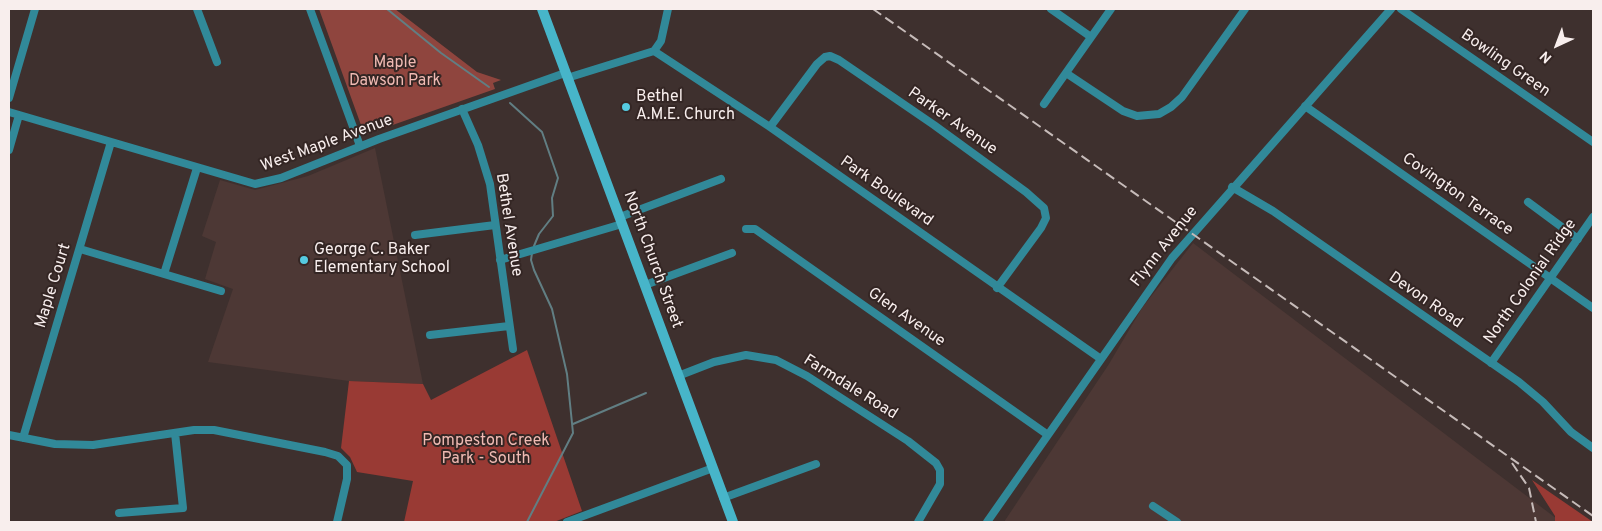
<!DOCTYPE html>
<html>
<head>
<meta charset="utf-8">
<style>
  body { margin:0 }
  #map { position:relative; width:1602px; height:531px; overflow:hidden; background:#3e302e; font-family:Overpass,sans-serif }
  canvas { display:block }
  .frame { position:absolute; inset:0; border:10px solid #f8eeed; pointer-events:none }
  .north { position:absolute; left:1532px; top:20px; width:50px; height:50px; -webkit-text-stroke:4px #342624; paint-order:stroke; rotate:223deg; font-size:14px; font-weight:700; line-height:20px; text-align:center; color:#f8eeed }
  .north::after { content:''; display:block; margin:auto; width:18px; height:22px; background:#f8eeed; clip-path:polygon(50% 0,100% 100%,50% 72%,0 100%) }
</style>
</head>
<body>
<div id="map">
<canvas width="1602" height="531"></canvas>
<div class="frame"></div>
<div class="north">N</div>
</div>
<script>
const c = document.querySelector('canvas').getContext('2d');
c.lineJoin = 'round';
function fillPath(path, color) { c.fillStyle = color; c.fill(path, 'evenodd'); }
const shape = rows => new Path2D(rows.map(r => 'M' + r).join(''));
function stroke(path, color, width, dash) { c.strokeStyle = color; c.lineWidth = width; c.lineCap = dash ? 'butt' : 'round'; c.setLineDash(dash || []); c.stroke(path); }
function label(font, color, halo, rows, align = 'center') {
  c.font = font + ' Overpass,sans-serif'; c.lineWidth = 4; c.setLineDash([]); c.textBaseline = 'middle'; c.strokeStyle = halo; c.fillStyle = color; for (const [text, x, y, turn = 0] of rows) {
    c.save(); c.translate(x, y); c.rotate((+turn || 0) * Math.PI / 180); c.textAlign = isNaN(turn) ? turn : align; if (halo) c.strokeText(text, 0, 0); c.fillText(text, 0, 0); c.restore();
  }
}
fillPath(shape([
  [375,148,423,384,349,381,208,362,233,289,205,279,216,242,202,236,220,180,255,190,308,176],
  [1193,243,1561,522,1004,522,1109,364,1142,308]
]), '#4d3835');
fillPath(shape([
  [319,9,395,9,477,72,501,80,493,83,495,89,367,134,361,125]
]), '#8f453e');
fillPath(shape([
  [527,350,582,511,554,522,404,522,413,481,357,472,350,457,341,448,349,381,423,384,431,400],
  [1532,480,1593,522,1555,522,1555,516]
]), '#993a34');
stroke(shape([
  [387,9,441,53,489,87],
  [510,103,542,132,558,178,552,198,553,216,539,234,534,246],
  [573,424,646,393],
  [527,522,573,433,567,374,552,309,534,270,531,260,532,253]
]), '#617e83', 2);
stroke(shape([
  [197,9,217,62],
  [310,9,360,146],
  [1051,9,1091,37],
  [1401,9,1593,142],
  [654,51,770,127,1101,359],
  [1066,73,1123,111,1137,116,1159,114,1171,107,1182,97,1245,9],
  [567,78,654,51,661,41,668,9],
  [9,98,35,9],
  [1044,104,1111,9],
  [1305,106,1593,308],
  [462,109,478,145,490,184,513,349],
  [9,112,255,184,281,178,379,139,565,73],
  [770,127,817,64,825,57,830,56,839,60,934,125,1026,192,1044,208,1046,218,1041,228,997,288],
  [9,150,19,115],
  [1232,187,1273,211,1519,382,1543,402,1571,432,1593,448],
  [1528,202,1578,239],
  [620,217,721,179],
  [746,229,755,229,1048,435],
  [415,235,495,225],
  [80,249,221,291],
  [500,260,622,224],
  [164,274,197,168],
  [645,285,732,253],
  [430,335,509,326],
  [1491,363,1593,217],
  [678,376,714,362,746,355,776,360,807,376,908,441,936,463,940,470,940,484,918,522],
  [9,435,55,444,93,445,194,430,214,430,325,452,338,456,347,465,347,479,337,522],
  [23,438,111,142],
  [723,498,816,464],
  [1153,506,1177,522],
  [119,513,183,508,175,433],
  [567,522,713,468],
  [987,522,1172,258,1391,9]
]), '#318999', 8);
stroke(shape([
  [542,9,733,522]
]), '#47b5c9', 10);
stroke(shape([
  [873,9,1593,516],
  [1512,463,1529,488,1536,522]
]), '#c6bbb9', 2, [10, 5]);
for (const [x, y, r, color] of [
  [626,107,5,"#55cae0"],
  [304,260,5,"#55cae0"]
]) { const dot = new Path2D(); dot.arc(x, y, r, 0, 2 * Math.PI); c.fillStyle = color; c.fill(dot); stroke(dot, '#342624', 2); }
label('16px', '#f0bab3', '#342624', [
  ["Maple",395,64],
  ["Dawson Park",395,82],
  ["Pompeston Creek",486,442],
  ["Park - South",486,460]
]);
label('16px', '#f8eeed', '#342624', [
  ["Bowling Green",1505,64,35],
  ["Parker Avenue",952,122,35],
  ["West Maple Avenue",327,144,-20],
  ["Park Boulevard",886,192,35],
  ["Covington Terrace",1457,195,35],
  ["Bethel Avenue",508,225,81],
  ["Flynn Avenue",1165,247,-52],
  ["North Church Street",652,260,70],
  ["North Colonial Ridge",1531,282,-55],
  ["Maple Court",54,286,-73],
  ["Devon Road",1425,301,35],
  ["Glen Avenue",906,318,35],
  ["Farmdale Road",850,388,32]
]);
label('16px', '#f8eeed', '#342624', [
  ["Bethel",636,98],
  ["A.M.E. Church",636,116],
  ["George C. Baker",314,251],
  ["Elementary School",314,269]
], 'left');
</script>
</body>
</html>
